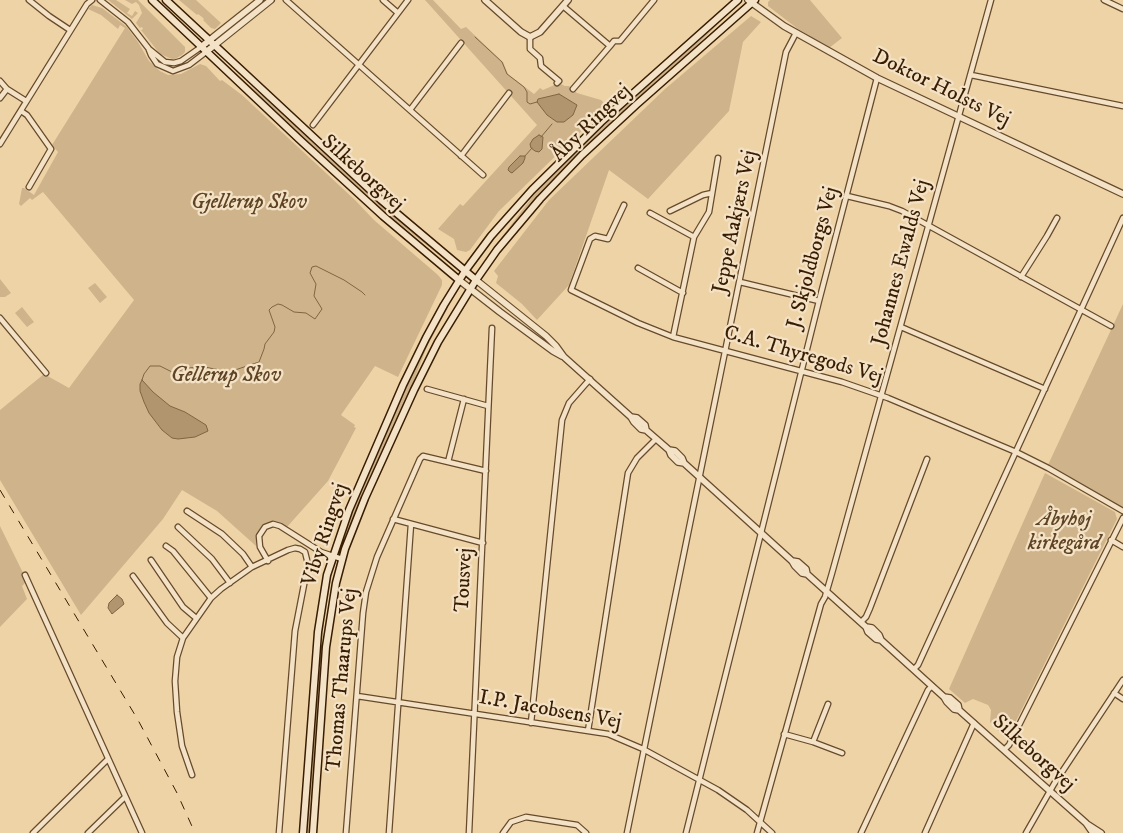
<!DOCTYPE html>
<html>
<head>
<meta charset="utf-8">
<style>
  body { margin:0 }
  canvas { display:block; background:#eed3a7 }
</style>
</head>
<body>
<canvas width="1123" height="833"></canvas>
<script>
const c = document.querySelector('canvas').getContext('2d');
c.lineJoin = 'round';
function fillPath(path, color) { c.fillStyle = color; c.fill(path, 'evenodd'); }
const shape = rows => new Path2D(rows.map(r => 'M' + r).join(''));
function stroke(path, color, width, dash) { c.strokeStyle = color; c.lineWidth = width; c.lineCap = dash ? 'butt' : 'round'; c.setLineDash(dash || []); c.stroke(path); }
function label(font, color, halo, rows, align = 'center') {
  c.font = font + ' "IM FELL DW Pica",serif'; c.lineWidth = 4.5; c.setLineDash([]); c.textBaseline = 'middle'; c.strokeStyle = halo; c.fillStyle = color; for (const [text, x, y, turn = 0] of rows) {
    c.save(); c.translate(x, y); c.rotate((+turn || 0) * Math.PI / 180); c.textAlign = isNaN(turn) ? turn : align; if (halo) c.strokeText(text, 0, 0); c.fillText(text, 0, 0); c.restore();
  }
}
fillPath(shape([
  [108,0,116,0,130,9,127,13,132,16,135,11,138,13,132,19],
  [125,0,138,0,185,47,185,52,182,55,175,59,172,59,160,54,141,30,143,29,142,27,140,28,136,23,142,13,139,5,136,2,132,4],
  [179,0,196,0,221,23,215,29,211,28,203,20,204,19,202,17,198,14,197,15],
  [425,0,433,0,461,29,466,27,503,62,508,74,534,94,540,88,543,90,559,83,565,86,569,86,577,93,601,100,607,106,499,211,470,250,466,252,457,250,454,239,438,229,460,204,463,206,537,125],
  [770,0,810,0,842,38,829,48,798,29,768,6,768,2],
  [92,5,102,8,126,26,138,42,149,61,160,71,168,75,181,74,200,64,206,66,220,81,222,80,242,95,355,200,374,220,438,275,442,280,442,285,398,377,375,366,341,415,355,425,354,427,356,428,328,481,287,527,277,522,263,525,256,536,256,546,217,511,182,490,163,519,81,615,0,480,0,410,44,374,69,388,134,300,43,192,32,200,30,198,21,206,19,204,22,188,24,188,34,195,58,152,52,145,125,28,120,25,118,29,101,15,88,9],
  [736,6,696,46,631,105,565,168,513,225,480,266,539,188,598,129],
  [751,16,761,22,743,42,729,111,648,199,609,170,569,285,537,320,522,304,496,283,498,276,494,271,549,200,665,89],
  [216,55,249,85,276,107,353,179,453,266,377,206,215,56],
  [0,279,11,293,5,297,0,297],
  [95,283,107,297,100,303,88,288],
  [455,294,426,349,411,388,366,488,343,547,339,546,355,502,416,366,440,319],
  [1123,304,1123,508,1122,510,1047,467],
  [22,307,34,322,27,327,15,313],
  [1045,473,1115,512,1117,519,1008,737,1004,737,990,722,991,710,988,705,973,699,965,703,949,689],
  [0,526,27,581,22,586,27,599,0,627],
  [333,568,324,617,310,833,307,833,320,642,325,599]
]), '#cfb48b');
const water = shape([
  [559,94,577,105,573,115,564,122,557,122,547,115,537,102,538,99,559,94],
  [539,135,543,137,542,149,539,152,535,151,531,148,530,144,533,139,539,135],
  [520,156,525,156,525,158,523,163,512,173,510,172,508,170,509,167,520,156],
  [142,380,153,392,170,406,185,412,206,425,208,431,195,437,178,439,172,438,162,430,149,413,144,402,140,391,140,384,142,380],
  [117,595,122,599,124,604,112,614,108,608,109,603,117,595]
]);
fillPath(water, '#b0956f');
stroke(water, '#806543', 1);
stroke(shape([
  [475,37,502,62,507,74,524,87,527,92,527,102,530,104,537,102],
  [541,137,552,124],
  [525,156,532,148],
  [142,380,144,374,150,366,160,366,174,373,186,368,205,367,229,372,259,362,264,349,265,344,274,332,275,327,269,310,272,307,278,304,282,305,294,312,306,313,315,319,322,309,314,296,316,284,310,273,312,267,316,266,344,280,362,292,365,295]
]), '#806543', 1);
const minor = shape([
  [29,0,49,16,70,30],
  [100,0,128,22,149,49,165,62,174,63,181,61,201,47],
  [286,0,483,175],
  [383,0,398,13],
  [1104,0,1123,9],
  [563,6,610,46,573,89],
  [530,37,530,49,540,58,541,66,559,81,557,83],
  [610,46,614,41,620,41,654,0],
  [149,50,151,55,157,64,173,71,189,65,206,52],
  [971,75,1123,106],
  [0,81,7,89,26,101],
  [0,98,7,89],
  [410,110,461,43],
  [21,111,27,115,51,149,29,187],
  [313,125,408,0],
  [0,144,87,4,92,0],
  [461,156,509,93],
  [847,196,889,206,902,211,1111,326],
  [624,205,608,239,595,236,590,239,571,290,638,323,673,337,842,382,888,398,1016,452,1048,468,1123,511],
  [670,211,703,195,712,193],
  [650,213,694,237],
  [638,268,683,293],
  [1021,277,1047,236,1057,218],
  [740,282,819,301],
  [0,318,46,373],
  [901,327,1045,389],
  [673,337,694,237,709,212,718,158],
  [427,389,488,406],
  [448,462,464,399],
  [187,511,222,534,243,554,252,567],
  [393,519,483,543],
  [178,527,212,559,230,583],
  [1111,540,1123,547],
  [166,546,173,551,211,598],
  [151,560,183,607,196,618],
  [268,561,260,547,259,536,265,527,273,524,280,526,321,552,342,559],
  [25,575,142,833],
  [133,576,167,623,183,638],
  [861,622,866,617,870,608,927,459],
  [914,669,918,665,1123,218],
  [1114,693,1123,699],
  [357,696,608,734,643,749,718,790,747,810,772,833],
  [531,723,562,420,569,403,590,379],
  [588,731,628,473,637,458,656,439],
  [784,734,813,742,842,753],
  [813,742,828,704],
  [1004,750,1009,745,1123,518],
  [192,775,182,746,177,712,175,681,177,657,183,638,211,598,221,589,252,567,288,550,295,548,300,549,305,552,308,564,295,631,279,833],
  [33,833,108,759],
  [88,833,125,797],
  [346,833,363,613,366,592,377,557,420,459,423,456,486,471],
  [389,833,411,524],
  [469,833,492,328],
  [503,833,511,822,526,817,577,825,586,833],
  [627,833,786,52,796,33],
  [686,833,819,301,877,78],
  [757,833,821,604,825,597,832,573,991,0],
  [861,833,928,690,932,686],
  [925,833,974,723],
  [1026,833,1054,784,1123,680]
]);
const tertiary = shape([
  [485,0,521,32,530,37,540,32,568,0],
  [748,0,784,26,877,78,1123,194],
  [201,47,260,0],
  [206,52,271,0],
  [459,280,500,312,553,351,562,356],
  [476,280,546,336,556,346,564,357,631,417,634,422,641,429,646,430,669,450,671,455,678,462,684,463,792,561,795,566,802,573,807,574,866,627,868,632,876,639,881,640,944,697,947,702,954,709,959,710,1042,784,1086,823,1093,833],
  [631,417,637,418,645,425,646,430],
  [669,450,675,451,682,458,684,463],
  [792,561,798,562,806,569,807,574],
  [866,627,872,628,879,635,881,640],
  [944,697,950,698,958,705,959,710],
  [1087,824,1101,833]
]);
const secondary = shape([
  [152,0,299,139,383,216,459,280],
  [166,0,381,200,476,280],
  [303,833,318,632,327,575,349,510,403,385,426,338,444,305,465,271,491,236,532,190,601,122,738,0],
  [313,833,326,647,336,583,345,549,365,498,414,390,438,342,476,280,497,250,540,199,582,155,636,105,755,0]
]);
stroke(minor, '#664a2b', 7);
stroke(tertiary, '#664a2b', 8);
stroke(secondary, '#381d02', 9);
stroke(minor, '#f4e2c6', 4.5);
stroke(tertiary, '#f4e2c6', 5.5);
stroke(secondary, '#f4e2c6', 6);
stroke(shape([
  [0,490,138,720,177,793,195,833]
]), '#381d02', 1, [9, 9]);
label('21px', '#381d02', '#f4e2c6', [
  ["Doktor Holsts Vej",941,89,26],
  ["Åby Ringvej",592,124,-44],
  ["Silkeborgvej",362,174,42],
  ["Jeppe Aakjærs Vej",736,222,-78],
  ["J. Skjoldborgs Vej",814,258,-75],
  ["Johannes Ewalds Vej",902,263,-75],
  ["C.A. Thyregods Vej",803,356,16],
  ["Viby Ringvej",326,535,-72],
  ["Tousvej",465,580,-87],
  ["Thomas Thaarups Vej",343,680,-85],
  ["I.P. Jacobsens Vej",550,711,10],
  ["Silkeborgvej",1033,754,42]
]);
label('italic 21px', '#5e4324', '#f4e2c6', [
  ["Gjellerup Skov",249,204],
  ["Gellerup Skov",226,377],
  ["Åbyhøj",1064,521],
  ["kirkegård",1064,545]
]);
</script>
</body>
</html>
